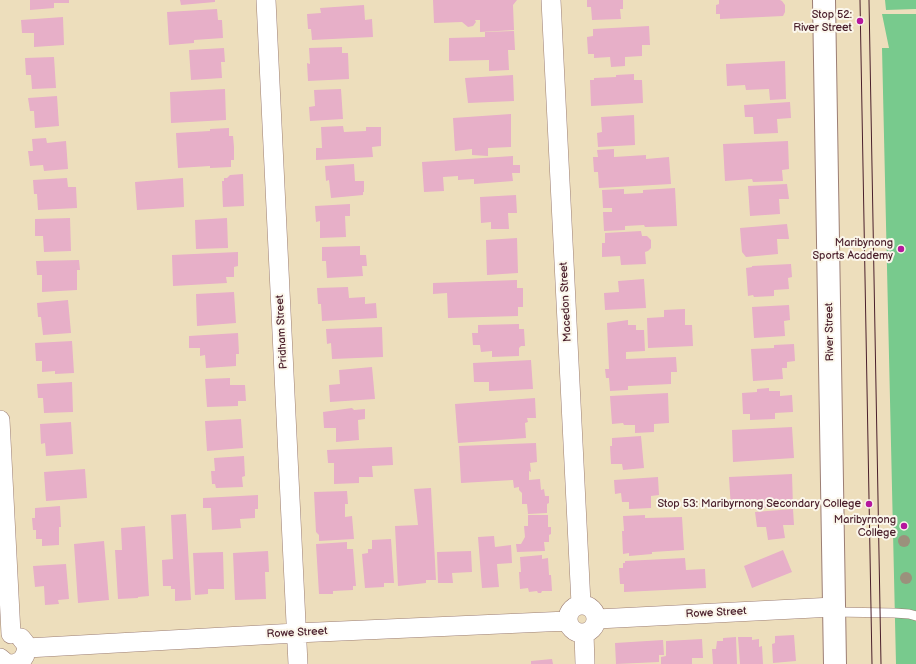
<!DOCTYPE html>
<html>
<head>
<meta charset="utf-8">
<style>
  body { margin:0 }
  canvas { display:block; background:#eddebc }
</style>
</head>
<body>
<canvas width="916" height="664"></canvas>
<script>
const c = document.querySelector('canvas').getContext('2d');
c.lineJoin = 'round';
function fillPath(path, color) { c.fillStyle = color; c.fill(path, 'evenodd'); }
const shape = rows => new Path2D(rows.map(r => 'M' + r).join(''));
function stroke(path, color, width, dash) { c.strokeStyle = color; c.lineWidth = width; c.lineCap = dash ? 'butt' : 'round'; c.setLineDash(dash || []); c.stroke(path); }
function label(font, color, halo, rows, align = 'center') {
  c.font = font + ' "Balsamiq Sans",sans-serif'; c.lineWidth = 4; c.setLineDash([]); c.textBaseline = 'middle'; c.strokeStyle = halo; c.fillStyle = color; for (const [text, x, y, turn = 0] of rows) {
    c.save(); c.translate(x, y); c.rotate((+turn || 0) * Math.PI / 180); c.textAlign = isNaN(turn) ? turn : align; if (halo) c.strokeText(text, 0, 0); c.fillText(text, 0, 0); c.restore();
  }
}
fillPath(shape([
  [885,0,916,0,916,9,886,10],
  [882,14,916,14,916,664,896,664,882,48,889,48]
]), '#78ca8d');
fillPath(shape([
  [30,0,69,0,69,3,54,3,54,8,30,10],
  [180,0,215,0,215,2,181,5],
  [433,0,517,0,513,5,514,30,480,32,480,20,475,20,476,22,473,26,468,27,462,22,434,23],
  [587,0,623,0,623,9,620,9,621,19,592,20,591,7,587,7],
  [719,0,780,0,782,1,785,5,785,12,783,16,720,19,720,14,716,14,716,5,719,4],
  [364,5,365,20,372,19,373,37,312,40,311,29,308,29,307,14,321,13,320,8],
  [217,9,218,20,222,20,223,38,194,40,194,43,169,45,167,12],
  [63,17,64,45,34,47,34,33,22,33,21,20],
  [649,26,650,45,642,45,642,56,625,57,625,66,611,67,610,57,594,58,594,54,588,54,587,37,593,36,593,29],
  [514,31,515,50,508,50,509,70,489,71,489,60,449,61,449,38,485,37,485,32],
  [342,47,342,53,348,53,349,79,308,81,307,63,310,64,309,48],
  [224,48,225,62,221,62,222,78,191,80,189,50],
  [54,57,56,88,32,89,31,75,26,75,25,58],
  [785,61,786,99,770,100,769,89,746,90,745,85,727,86,726,64],
  [634,74,634,80,642,80,643,103,591,106,590,80,594,80,594,78,616,77,616,75],
  [513,75,514,101,468,103,465,78],
  [225,89,226,120,171,123,170,92],
  [341,89,343,119,310,121,309,107,315,106,314,90],
  [57,96,59,126,35,128,34,111,30,111,28,98],
  [790,102,791,118,777,119,778,133,754,134,753,117,745,117,744,105],
  [511,114,511,147,488,148,488,156,472,155,472,149,455,151,453,118],
  [634,115,635,145,598,147,597,133,602,132,601,117],
  [343,126,344,132,366,131,366,127,381,127,381,146,372,147,373,157,316,160,316,148,322,148,321,127],
  [229,128,229,136,233,136,234,147,234,160,231,160,231,167,210,168,210,166,178,168,176,133,210,131,210,129],
  [46,138,47,143,66,141,68,169,44,171,43,165,30,166,28,151,33,151,32,139],
  [788,141,789,169,782,170,783,181,753,182,752,179,725,181,723,144],
  [614,149,614,157,646,155,646,159,669,157,671,184,599,188,598,172,594,172,593,157,598,157,597,150],
  [513,156,513,165,520,165,520,173,512,173,513,181,474,184,474,179,458,180,458,176,443,177,444,191,424,192,422,162],
  [354,164,355,181,364,181,364,192,363,192,363,195,331,198,329,180,326,181,325,166],
  [243,174,244,206,223,207,222,181,224,181,224,178,227,178,230,175],
  [67,178,68,187,76,187,77,208,38,210,37,194,34,194,33,180],
  [183,178,184,207,137,210,135,182],
  [787,184,789,199,779,199,780,214,750,216,748,186],
  [675,188,677,226,645,227,644,225,625,226,625,230,604,231,603,212,612,212,612,208,603,208,602,190,624,189,624,194,643,193,643,190],
  [516,195,517,213,508,213,509,229,491,229,491,222,481,223,480,197],
  [350,204,350,216,345,216,346,237,320,238,320,221,316,222,315,206],
  [70,218,71,251,44,252,43,236,35,236,35,219],
  [227,218,228,248,196,249,195,220],
  [787,224,789,239,777,239,778,254,746,257,742,252,740,228],
  [641,231,642,236,647,236,651,240,651,248,648,251,645,252,646,264,621,265,620,256,602,257,602,243,605,243,605,233],
  [517,238,518,273,487,275,486,240],
  [360,246,360,255,366,255,367,266,362,266,363,276,327,278,326,261,322,261,322,247],
  [238,252,238,266,234,267,234,277,226,277,227,283,173,286,172,255],
  [79,260,80,270,77,270,77,290,42,292,42,275,37,275,36,261],
  [791,264,792,277,788,278,789,289,774,290,774,296,754,297,753,295,748,296,746,268,752,267,752,266],
  [644,279,646,308,605,310,604,293,619,292,618,281],
  [517,280,517,288,523,288,523,307,518,307,518,316,448,318,447,293,433,294,433,283],
  [348,287,349,298,365,297,365,304,376,303,377,318,322,321,321,304,318,304,317,288],
  [234,292,236,323,197,326,196,294],
  [68,300,71,333,43,335,41,317,38,317,37,303],
  [789,305,790,320,784,321,785,336,754,338,752,307],
  [685,309,685,325,692,325,693,346,648,348,647,318,664,317,664,310],
  [628,320,628,325,636,325,636,330,644,330,645,351,626,352,626,359,676,357,677,372,671,372,671,384,628,386,628,390,610,391,609,378,606,378,605,369,609,369,607,323],
  [519,324,519,329,524,329,525,346,521,346,519,348,519,356,492,357,492,351,481,352,480,345,473,345,472,333,478,333,478,325],
  [382,327,383,357,332,359,331,343,327,344,326,329],
  [238,333,239,354,236,354,236,366,206,368,205,355,200,356,200,348,189,348,189,336],
  [72,341,74,373,55,374,55,371,42,372,42,361,36,361,35,343],
  [794,344,795,361,787,362,787,368,782,368,783,379,753,381,751,349,774,348,774,345],
  [531,360,533,389,489,391,489,382,474,382,473,363],
  [372,367,375,399,330,402,329,385,340,384,339,370],
  [230,378,230,385,245,385,246,401,238,401,238,406,207,407,205,379],
  [72,382,73,412,44,413,43,398,38,398,37,384],
  [769,388,769,391,780,391,780,396,792,395,793,412,775,413,775,419,750,420,750,414,743,414,742,393,757,392,757,389],
  [668,393,669,423,654,424,654,432,635,433,635,425,624,425,623,423,612,424,610,396],
  [535,398,536,418,527,418,528,422,525,423,526,438,458,443,455,404],
  [352,408,354,410,365,409,365,419,358,420,359,440,336,442,336,428,324,428,323,412],
  [241,419,243,448,207,451,205,421],
  [71,422,73,454,46,456,45,443,41,444,40,424],
  [792,427,794,458,733,462,732,430],
  [641,436,644,468,623,470,622,464,611,464,610,446,612,446,612,438],
  [536,443,537,462,530,463,531,472,529,471,529,480,540,479,541,490,544,489,545,496,549,496,549,503,547,504,547,513,528,514,527,504,522,504,522,493,519,490,519,487,514,488,513,480,461,483,459,446],
  [392,447,393,465,372,466,373,477,359,477,359,483,334,484,334,463,328,463,327,450],
  [244,456,245,476,242,477,243,487,216,488,215,484,212,484,211,471,215,471,214,458],
  [85,469,87,498,46,501,44,472],
  [792,474,793,507,731,509,729,477],
  [658,477,659,495,651,496,651,508,629,509,629,502,622,502,621,493,615,494,614,480],
  [431,488,436,580,426,580,426,583,398,586,395,526,418,525,414,489],
  [347,491,348,504,345,504,345,517,352,516,354,539,319,541,319,535,316,532,314,492],
  [258,495,258,509,255,509,255,518,240,519,241,528,212,530,211,508,203,508,203,498],
  [60,506,61,527,59,527,59,545,42,546,42,539,36,539,36,530,33,530,32,518,35,518,35,508],
  [793,509,794,525,783,525,785,538,768,540,766,527,757,527,755,512],
  [186,514,191,600,175,601,175,589,171,589,171,586,163,586,162,560,173,559,171,515],
  [528,515,548,515,548,527,551,527,551,534,549,535,549,542,544,542,545,551,517,552,516,544,521,544,525,537,524,526,528,526],
  [645,515,645,518,682,517,684,550,652,552,652,554,629,556,629,553,623,554,622,531,624,531,623,516],
  [145,526,149,596,138,597,138,598,118,599,115,550,122,550,121,528],
  [494,536,495,547,511,545,512,563,497,564,499,587,482,588,478,537],
  [391,539,394,583,384,583,384,587,365,588,362,554,368,553,368,549,372,549,372,540],
  [104,541,109,600,78,603,74,544],
  [347,542,347,549,353,549,356,586,353,586,353,590,333,591,333,594,319,594,316,544],
  [783,550,792,572,752,588,744,566],
  [268,551,269,572,265,572,266,599,235,600,233,553],
  [471,551,472,572,452,573,453,583,438,583,437,552],
  [223,552,224,589,208,589,208,594,195,595,193,553],
  [542,555,542,559,548,558,549,575,551,575,552,591,542,591,541,593,538,593,537,591,529,592,528,588,520,589,519,572,521,572,520,557],
  [685,558,686,570,705,569,706,588,624,592,624,584,620,584,619,568,623,568,623,563,625,563,625,561],
  [66,564,69,599,58,600,59,604,45,605,44,586,35,587,33,566],
  [794,635,796,661,773,663,772,644,775,643,775,636],
  [736,637,737,664,713,664,712,649,716,649,717,641,723,641,723,638],
  [738,637,752,637,752,640,759,639,759,647,762,646,763,664,740,664],
  [702,639,703,658,692,658,692,664,661,664,661,657,666,656,666,641],
  [663,640,664,655,659,655,659,662,616,664,615,643],
  [552,659,553,664,531,664,531,661]
]), '#e7afc8');
const service = shape([
  [834,612,894,613,909,614,916,616]
]);
const minor = shape([
  [266,0,298,664],
  [551,0,581,604],
  [0,420,11,634],
  '568 619a14 14 0 1 1 28 0a14 14 0 1 1-28 0Z',
  [597,619,834,607],
  [584,633,585,664],
  [27,648,296,633,568,621],
  [0,658,6,663,11,664,17,663,22,660,25,655,27,648,25,643,21,638]
]);
const tertiary = shape([
  [824,0,835,664]
]);
stroke(service, '#9c7e74', 10);
stroke(minor, '#9c7e74', 20);
stroke(tertiary, '#9c7e74', 24);
stroke(service, '#fff', 9);
stroke(minor, '#fff', 19);
stroke(tertiary, '#fff', 22);
stroke(shape([
  [860,0,872,664],
  [869,0,881,664]
]), '#4a1f2b', 1);
c.fillStyle = '#9b917c';
for (const [x, y] of [
  [904,541],
  [906,578]
]) { c.beginPath(); c.arc(x, y, 6, 0, 2 * Math.PI); c.fill(); }
for (const [x, y, r, color] of [
  [860,21,4,"#b5179e"],
  [901,249,4,"#b5179e"],
  [869,504,4,"#b5179e"],
  [904,526,4,"#b5179e"]
]) { const dot = new Path2D(); dot.arc(x, y, r, 0, 2 * Math.PI); c.fillStyle = color; c.fill(dot); stroke(dot, '#fbf7ec', 1.5); }
label('11px', '#4a1f2b', '#fbf7ec', [
  ["Stop 52:",852,15],
  ["River Street",852,28],
  ["Maribynong",893,243],
  ["Sports Academy",893,256],
  ["Stop 53: Maribyrnong Secondary College",861,504],
  ["Maribyrnong",896,520],
  ["College",896,533]
], 'right');
label('11px', '#4a1f2b', '#fbf7ec', [
  ["Macedon Street",566,302,-93],
  ["Pridham Street",282,332,-93],
  ["River Street",830,332,-91],
  ["Rowe Street",716,613,-3],
  ["Rowe Street",297,633,-3]
]);
</script>
</body>
</html>
